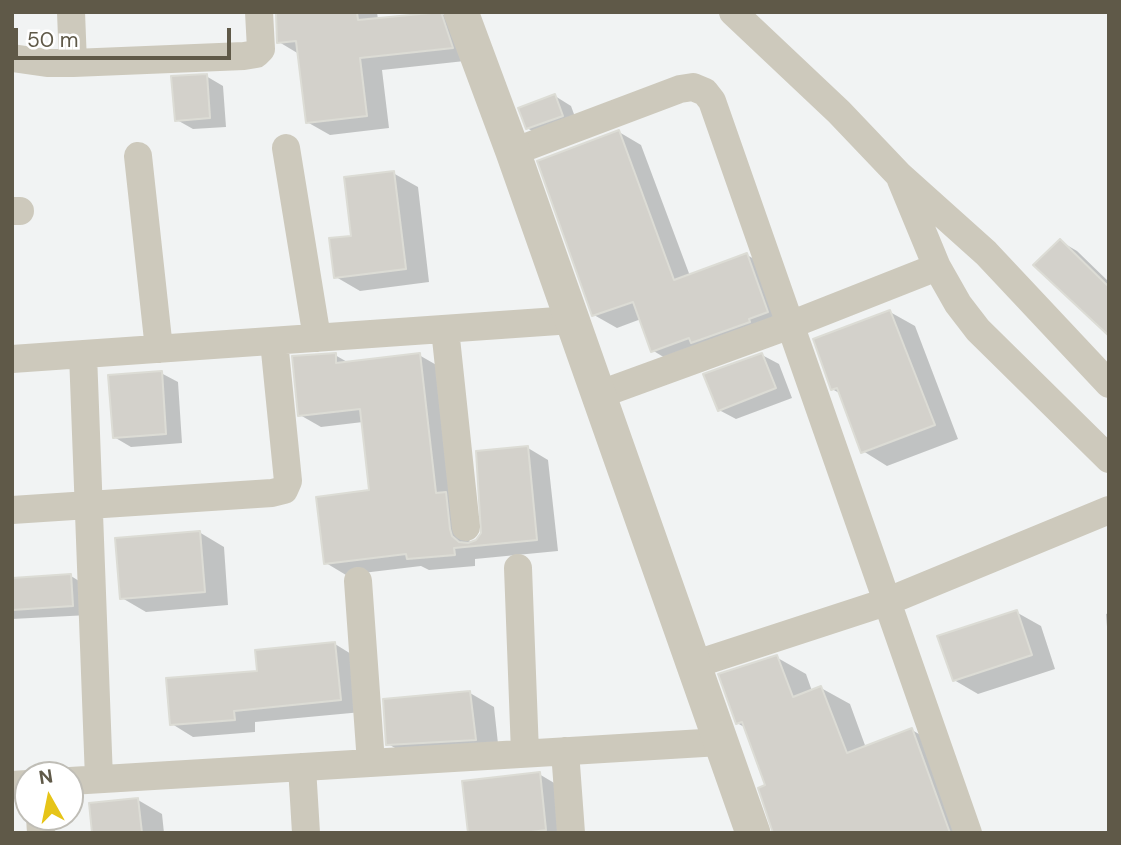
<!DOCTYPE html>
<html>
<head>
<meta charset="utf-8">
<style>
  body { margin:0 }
  #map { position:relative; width:1121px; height:845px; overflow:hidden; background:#f1f3f3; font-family:"DM Sans",sans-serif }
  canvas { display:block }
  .frame { position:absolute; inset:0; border:14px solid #5f5948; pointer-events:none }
  .north { position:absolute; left:14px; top:761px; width:70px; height:70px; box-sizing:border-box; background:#fff; border:2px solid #bfbdb6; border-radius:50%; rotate:351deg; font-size:19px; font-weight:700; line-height:28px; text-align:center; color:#5f5948 }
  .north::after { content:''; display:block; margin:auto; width:24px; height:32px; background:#e6c418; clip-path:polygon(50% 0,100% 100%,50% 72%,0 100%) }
  .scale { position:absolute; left:14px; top:28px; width:217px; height:32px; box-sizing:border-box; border:4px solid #5f5948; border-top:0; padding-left:9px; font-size:21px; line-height:24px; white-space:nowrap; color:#5f5948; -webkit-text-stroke:5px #fff; paint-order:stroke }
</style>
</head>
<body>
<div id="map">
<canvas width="1121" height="845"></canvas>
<div class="frame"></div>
<div class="north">N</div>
<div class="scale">50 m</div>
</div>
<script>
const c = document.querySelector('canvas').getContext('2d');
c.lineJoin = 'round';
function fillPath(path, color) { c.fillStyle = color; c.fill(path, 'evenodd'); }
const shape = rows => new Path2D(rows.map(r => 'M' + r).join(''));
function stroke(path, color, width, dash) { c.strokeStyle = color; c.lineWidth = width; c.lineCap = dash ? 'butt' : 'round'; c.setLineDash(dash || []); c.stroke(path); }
fillPath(shape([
  [277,12,377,12,378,20,441,13,463,26,474,60,382,70,389,128,330,135,307,122,299,54,279,42],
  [206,76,223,86,226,127,193,129,177,120],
  [555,96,571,106,578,125,544,138,527,128],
  [619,132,641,145,690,276,747,255,770,268,790,325,675,364,652,350,641,319,617,328,594,315],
  [393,173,418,187,429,282,360,291,336,277,353,237],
  [1060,241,1077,251,1109,282,1109,334,1036,265],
  [890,312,915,326,958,439,887,466,863,451,841,394,832,389],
  [335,355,349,363,419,355,440,367,466,506,470,545,476,542,528,448,548,460,558,551,475,559,475,566,429,570,421,566,346,575,326,563,371,492,363,422,321,427,300,415],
  [762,355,779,364,792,398,736,419,719,410],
  [161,373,178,382,182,443,131,447,114,437],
  [199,532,224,547,228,605,146,612,122,598],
  [71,576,87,586,89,615,12,619,12,580],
  [1016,612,1041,626,1055,669,978,694,954,680],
  [1109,613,1109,653,1106,614],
  [335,644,356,657,362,712,255,722,255,732,193,737,172,724,258,673],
  [776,657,806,674,812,691,821,688,850,704,866,748,912,730,941,747,972,833,774,833,768,786,746,728,737,723],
  [470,693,494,707,499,753,413,758,388,744],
  [539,774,561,787,566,833,470,833],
  [138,800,162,814,164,833,94,833]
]), '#0003');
const building = shape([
  [276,12,357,12,358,20,441,12,453,48,360,58,367,116,306,123,296,41,277,43,276,12],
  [207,74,210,118,175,121,171,76,207,74],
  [555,94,563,116,526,129,518,108,555,94],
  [619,130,674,280,747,253,768,312,749,319,750,322,691,343,689,338,651,352,633,302,592,316,537,161,619,130],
  [394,171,406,269,334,278,329,238,351,236,344,177,394,171],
  [1060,239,1109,287,1109,336,1033,265,1060,239],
  [890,310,935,425,861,453,837,388,831,390,813,339,890,310],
  [336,353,336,363,420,353,436,493,446,492,450,529,452,536,459,542,468,543,476,540,481,533,476,451,528,446,537,540,454,548,455,555,407,559,406,554,324,564,316,497,369,490,360,409,298,416,292,356,336,353],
  [762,353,776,388,718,411,703,374,762,353],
  [162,371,166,434,113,438,108,375,162,371],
  [200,531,205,592,120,599,115,538,200,531],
  [71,574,73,606,12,610,12,578,71,574],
  [1017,610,1032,655,953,681,937,636,1017,610],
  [335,642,341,700,234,711,235,720,170,725,166,678,257,671,255,650,335,642],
  [777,655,793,697,821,686,847,753,912,728,950,833,773,833,758,788,765,785,742,722,736,724,718,674,777,655],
  [470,691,476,740,386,745,383,699,470,691],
  [540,772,546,830,524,833,468,833,462,781,540,772],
  [138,798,142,833,92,833,89,803,138,798]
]);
fillPath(building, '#d3d1cb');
stroke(building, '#dcdcd5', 2);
stroke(shape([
  [71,12,73,63],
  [733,12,839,112,899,175,986,253,1109,384],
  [12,58,47,63,73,63,244,56,256,54,261,49,259,12],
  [286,148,317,338],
  [513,152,680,89,693,87,705,92,712,101,968,833],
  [138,156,159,349],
  [901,180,937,267,958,304,978,330,1109,459],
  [12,211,20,211],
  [445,329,466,527],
  [83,354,99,779],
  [12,359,572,320],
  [598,395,790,325,937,267],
  [12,510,272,493,284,490,288,481,274,341],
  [518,568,525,753],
  [358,581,371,763],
  [693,665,886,602,1109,510],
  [565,751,571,833],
  [302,767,306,833],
  [70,781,720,742],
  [12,785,28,784],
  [40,817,41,833]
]), '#cdc9bc', 28);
stroke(shape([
  [461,12,513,152,753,833]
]), '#cdc9bc', 35);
</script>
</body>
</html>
